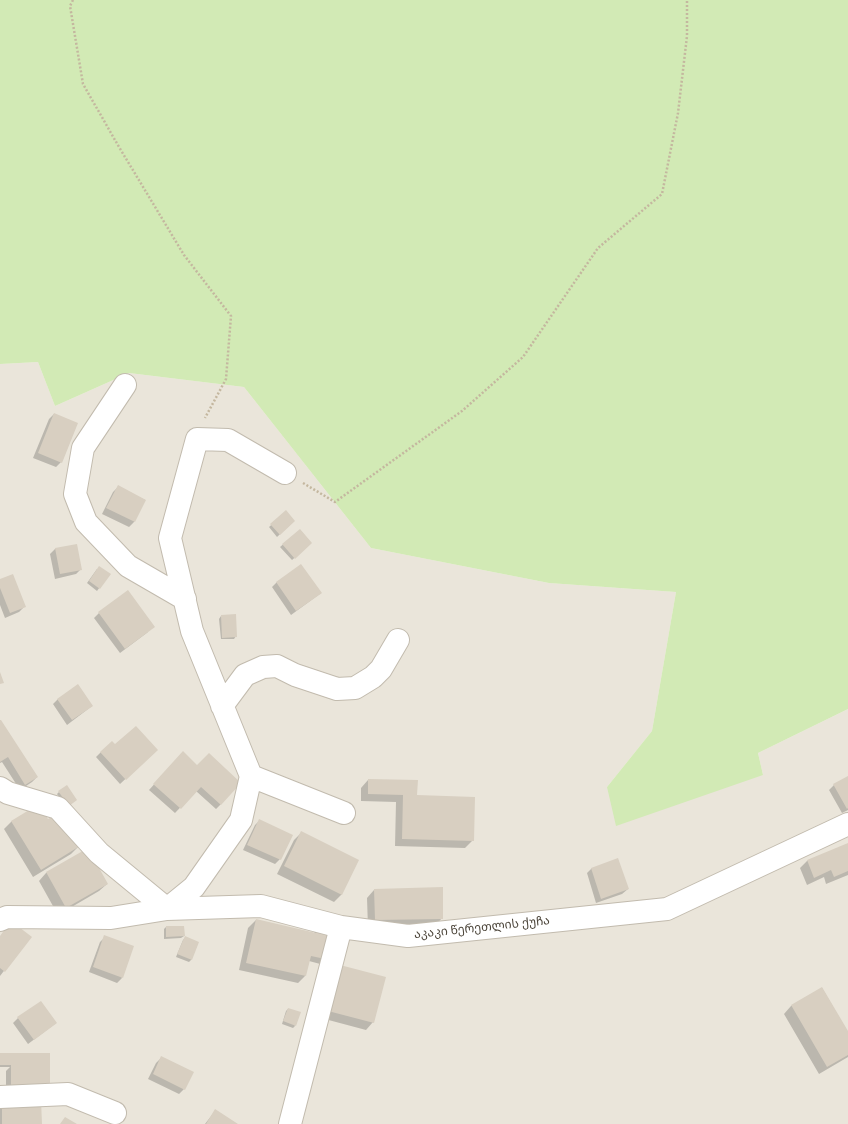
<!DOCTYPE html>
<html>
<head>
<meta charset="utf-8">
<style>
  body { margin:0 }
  canvas { display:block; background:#f6f3ec }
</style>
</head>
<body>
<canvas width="848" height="1124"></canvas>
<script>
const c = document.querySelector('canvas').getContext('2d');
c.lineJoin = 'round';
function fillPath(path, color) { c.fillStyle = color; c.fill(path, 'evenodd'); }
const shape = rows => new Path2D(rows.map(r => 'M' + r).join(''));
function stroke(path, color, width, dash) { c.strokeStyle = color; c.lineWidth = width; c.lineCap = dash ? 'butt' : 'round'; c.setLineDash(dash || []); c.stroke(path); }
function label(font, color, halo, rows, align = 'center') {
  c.font = font + ' "Varela Round","Noto Sans Georgian",sans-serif'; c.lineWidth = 3; c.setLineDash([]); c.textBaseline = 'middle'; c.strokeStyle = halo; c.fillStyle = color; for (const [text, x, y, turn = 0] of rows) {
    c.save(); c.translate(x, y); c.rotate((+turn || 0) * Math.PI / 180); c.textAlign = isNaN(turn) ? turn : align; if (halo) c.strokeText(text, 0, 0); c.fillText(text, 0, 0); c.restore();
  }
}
fillPath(shape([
  [38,362,55,406,129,373,244,387,371,548,549,583,676,592,652,731,607,787,763,775,758,753,848,709,848,1124,0,1124,0,364]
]), '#eae5da');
fillPath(shape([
  [0,0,848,0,848,709,758,753,763,775,616,826,607,787,652,731,676,592,549,583,371,548,244,387,129,373,55,406,38,362,0,364]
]), '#d2eab5');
fillPath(shape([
  [54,414,61,462,56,467,33,458,49,419],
  [118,487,145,500,134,522,129,527,102,514,113,492],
  [286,512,294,521,277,537,269,527],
  [300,530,311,543,292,560,280,547],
  [76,545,81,569,76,574,55,579,50,554,55,549],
  [97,569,109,574,97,591,87,583],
  [0,580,24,607,19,612,5,618,0,605],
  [277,582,321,593,291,615,272,587],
  [99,613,148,632,120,653,94,618],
  [221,616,236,636,234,639,221,639,219,619],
  [58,699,92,706,67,725,53,704],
  [0,722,37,777,32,782,20,790,2,762,0,763],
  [115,746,151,755,120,784,96,757,101,752],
  [178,758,221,804,216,809,196,791,175,813,149,790],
  [848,777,848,810,842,813,829,790,834,785],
  [368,780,416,796,473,840,465,848,395,846,396,802,361,801,361,788],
  [59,792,76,800,66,807,57,794],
  [47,820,79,846,71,854,33,877,4,829,12,821],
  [260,820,280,859,275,864,243,850,255,825],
  [301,833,342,894,334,902,277,874,294,840],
  [848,844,848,875,826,884,824,877,807,885,800,868,807,861],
  [88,850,107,884,99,891,58,915,39,881,46,873],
  [592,868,628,889,622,894,596,903,587,873],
  [374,890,442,918,435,926,368,928,367,898],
  [256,920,313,934,318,929,324,965,309,961,305,976,298,983,239,970,248,928],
  [166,927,184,936,181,938,164,939,164,929],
  [0,936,30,937,0,976],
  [105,937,122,978,117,983,89,972,100,942],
  [185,938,198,943,191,960,189,962,176,957,183,940],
  [340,966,373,1022,366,1030,321,1018],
  [822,988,848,1033,848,1057,819,1074,784,1014,791,1006],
  [288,1009,295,1026,293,1028,282,1024,286,1011],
  [18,1018,56,1023,28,1044,13,1023],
  [0,1054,49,1054,6,1092,6,1071,10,1067,0,1067],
  [161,1058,184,1089,179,1094,148,1079,156,1063],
  [0,1103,41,1124,0,1124],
  [215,1111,236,1124,205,1124]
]), '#0003');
fillPath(shape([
  [54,413,78,423,62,463,38,453],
  [118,485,146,500,135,522,106,508],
  [286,510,295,521,280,535,270,524],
  [300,529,312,543,295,559,282,544],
  [77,544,82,570,60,574,55,548],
  [301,564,322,593,296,611,276,582],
  [99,566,111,574,100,589,89,581],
  [13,574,26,607,10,613,0,588,0,579],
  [128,590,155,627,125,649,98,612],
  [236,614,237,637,222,638,221,615],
  [0,672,4,683,0,684],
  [78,684,93,706,72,720,57,699],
  [0,720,1,720,38,777,25,785,8,757,0,762],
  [136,726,158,750,126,780,100,752,112,741,115,744],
  [183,751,197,765,209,753,241,783,221,805,201,787,181,809,153,784],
  [848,776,848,808,847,809,833,784],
  [368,779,418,780,417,795,475,797,474,841,402,839,403,795,368,794],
  [67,785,77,800,69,806,58,791],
  [39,804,48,819,60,812,80,846,41,870,11,821],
  [259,819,293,835,281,860,247,845],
  [301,831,359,860,342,895,284,866],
  [848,843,848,871,834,877,831,870,814,878,807,860],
  [88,848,108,884,66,908,46,872],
  [618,858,629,889,601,899,591,868],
  [443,887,443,919,375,920,374,889],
  [256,919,316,933,317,928,336,932,330,960,311,956,306,976,246,963],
  [11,921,32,937,5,972,0,968,0,936],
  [166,926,184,926,185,936,166,937],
  [104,935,134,946,123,978,93,967],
  [185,936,199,942,192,960,177,954],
  [340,965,386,977,374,1023,328,1011],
  [822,987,848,1031,848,1055,827,1067,791,1005],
  [41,1001,57,1023,34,1040,17,1017],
  [288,1008,301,1012,296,1026,283,1021],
  [0,1053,50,1053,50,1088,11,1088,11,1065,0,1065],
  [161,1056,194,1072,185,1090,153,1074],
  [2,1100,41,1100,42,1124,2,1124],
  [215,1109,238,1124,206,1124],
  [65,1117,77,1124,60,1124]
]), '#d8cfc1');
const minor = shape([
  [125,385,83,448,75,494,86,522,128,566,185,599],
  [222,706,245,675,263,667,277,666,295,675,337,689,355,688,373,677,381,669,398,640],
  [251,776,344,813],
  [0,788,8,793,58,808,99,853,167,909,261,906,341,927,408,936,667,909,848,824],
  [0,920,7,917,111,918,167,909,194,887,241,820,251,776,192,631,170,538,197,439,228,440,285,473],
  [0,1097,68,1094,115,1113],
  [290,1124,341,927]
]);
stroke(minor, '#c2bbae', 24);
stroke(shape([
  [73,0,70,6,83,84,119,147,184,255,231,316,226,379,205,418],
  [303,483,335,502,462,411,523,357,598,248,662,194,678,113,687,36,687,0]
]), '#c4b79f', 2.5, [2, 2]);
stroke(minor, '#fff', 22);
label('12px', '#4b4439', '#fff', [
  ["აკაკი წერეთლის ქუჩა",482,928,-6]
]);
</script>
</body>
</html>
